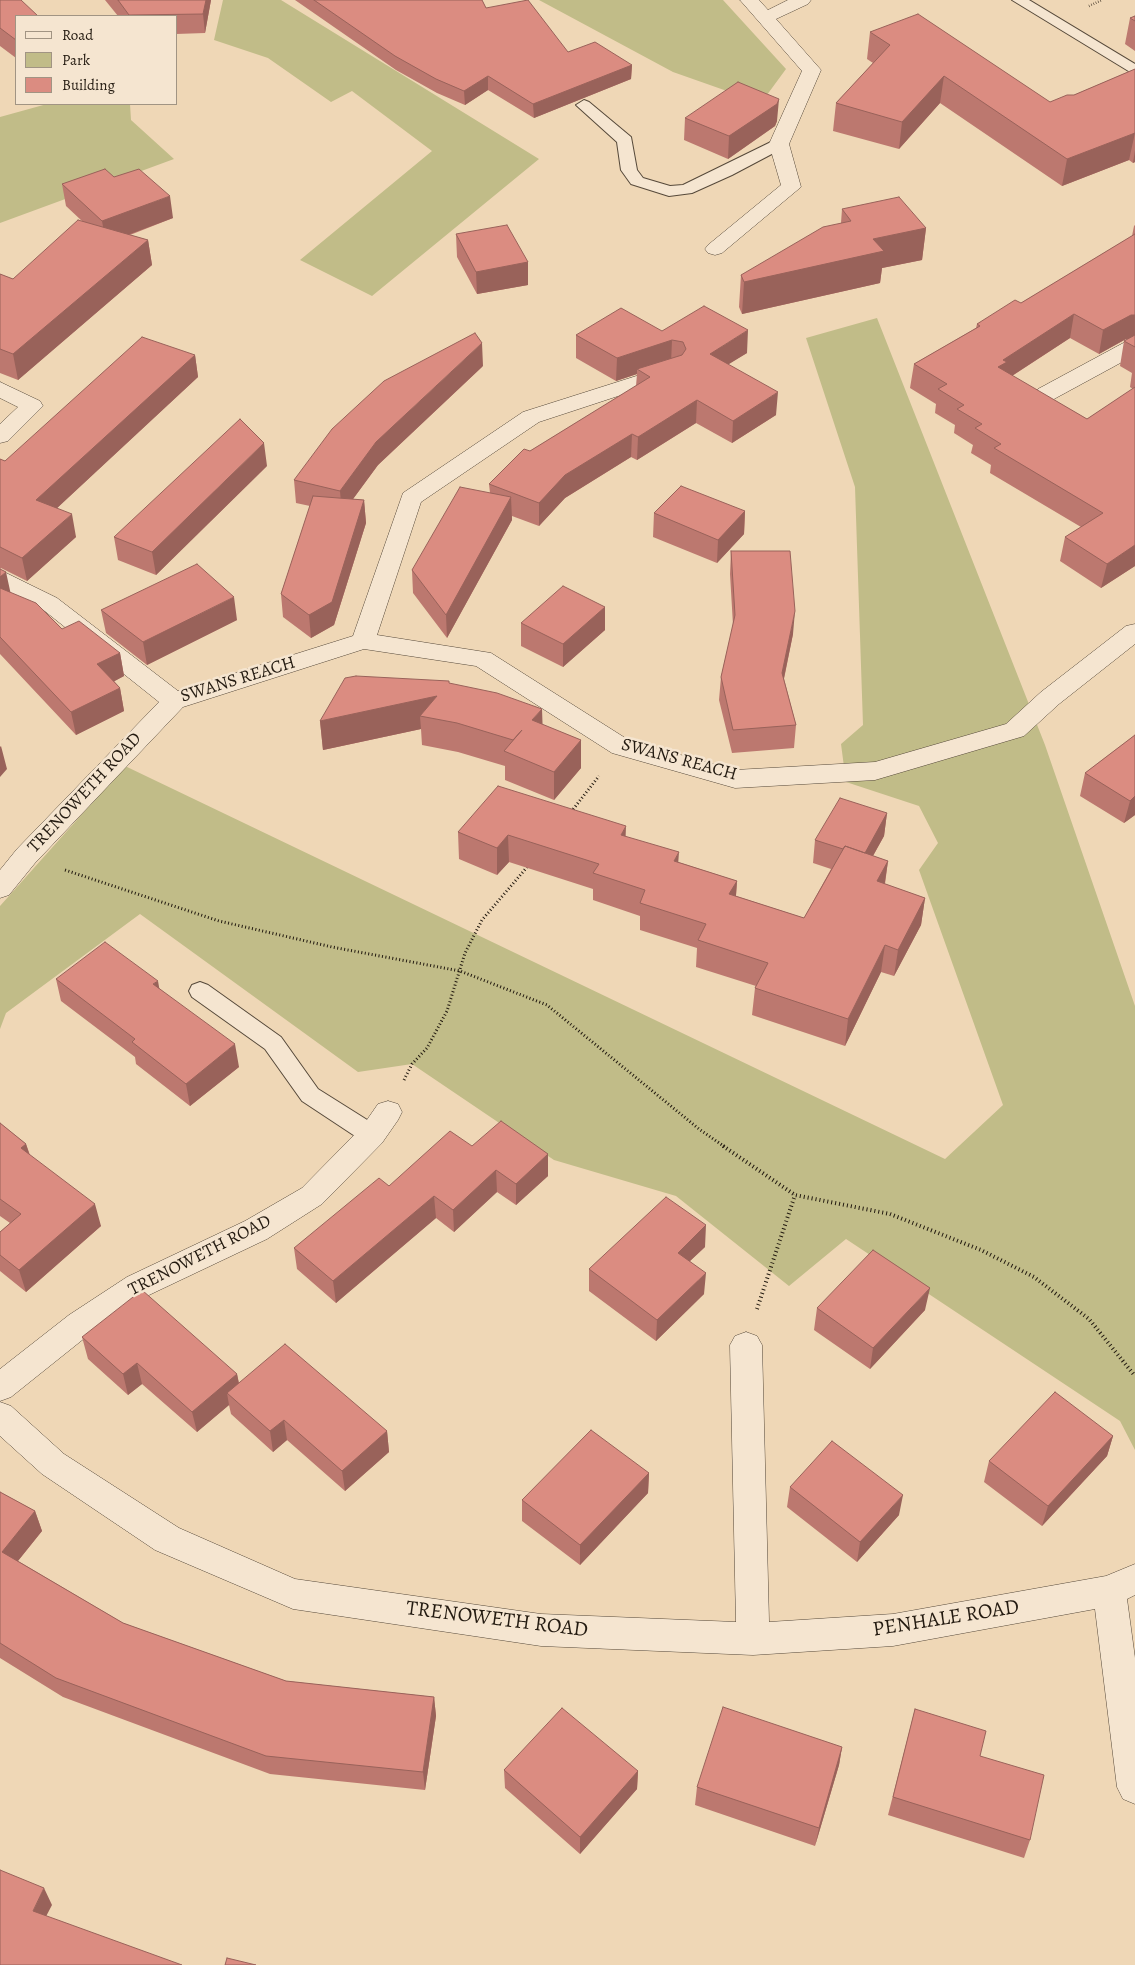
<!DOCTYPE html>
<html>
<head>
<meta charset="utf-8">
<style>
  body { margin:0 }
  #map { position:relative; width:1135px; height:1965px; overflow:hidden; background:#efd7b6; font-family:Alegreya,serif }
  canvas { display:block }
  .legend { position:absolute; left:15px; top:15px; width:162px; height:90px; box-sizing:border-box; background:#f5e5d0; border:1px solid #a19483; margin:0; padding:6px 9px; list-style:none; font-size:15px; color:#231a10 }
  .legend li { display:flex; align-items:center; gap:10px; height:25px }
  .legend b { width:25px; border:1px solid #a19483 }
</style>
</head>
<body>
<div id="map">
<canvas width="1135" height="1965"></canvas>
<ul class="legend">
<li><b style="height:6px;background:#f5e5d0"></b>Road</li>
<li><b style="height:14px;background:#c1bc88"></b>Park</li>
<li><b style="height:14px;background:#db8c81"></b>Building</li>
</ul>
</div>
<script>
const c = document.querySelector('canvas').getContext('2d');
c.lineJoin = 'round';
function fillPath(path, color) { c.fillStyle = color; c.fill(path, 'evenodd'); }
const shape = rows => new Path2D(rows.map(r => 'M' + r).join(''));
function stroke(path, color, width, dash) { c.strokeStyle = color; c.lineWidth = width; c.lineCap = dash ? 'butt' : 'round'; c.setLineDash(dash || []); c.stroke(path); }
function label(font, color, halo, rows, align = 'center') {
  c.font = font + ' Alegreya,serif'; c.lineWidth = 5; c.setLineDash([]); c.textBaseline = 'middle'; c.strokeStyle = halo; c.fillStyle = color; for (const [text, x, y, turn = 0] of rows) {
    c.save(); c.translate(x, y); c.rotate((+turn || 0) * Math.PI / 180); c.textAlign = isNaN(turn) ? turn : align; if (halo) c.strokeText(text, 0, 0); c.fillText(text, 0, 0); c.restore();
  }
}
fillPath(shape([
  [223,0,281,0,539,159,372,296,300,260,432,151,352,91,331,102,268,58,214,40],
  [539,0,723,0,786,69,761,103,673,72],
  [47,104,130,104,131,120,174,159,0,223,0,117],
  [877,318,1045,745,1135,1006,1135,1450,1120,1421,846,1239,789,1286,676,1196,554,1160,412,1064,358,1072,140,914,6,1013,0,1029,0,906,125,766,945,1159,1003,1105,919,870,938,843,919,806,846,782,841,744,863,725,855,487,806,338]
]), '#c1bc88');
const lane = shape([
  [1012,0,1029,0,1135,64,1135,75,1012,0],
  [584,100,589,102,631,137,637,170,643,178,670,186,683,185,773,141,785,141,787,144,785,147,732,175,692,193,669,196,631,184,621,170,617,142,576,105,584,100],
  [200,982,208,985,281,1037,318,1089,380,1128,384,1135,380,1142,372,1144,364,1142,302,1101,265,1049,192,997,189,991,192,985,200,982]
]);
const street = shape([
  [740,0,759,0,768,10,788,0,811,0,808,4,776,19,821,70,789,144,801,187,722,253,715,255,708,253,705,249,708,245,781,185,769,144,802,71,740,0],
  [1135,340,1135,355,1054,399,1046,401,1038,399,1035,394,1038,389,1127,341,1135,340],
  [671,365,679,366,682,371,679,376,539,422,421,502,377,635,491,653,630,741,735,770,875,762,1006,724,1041,692,1126,626,1135,624,1135,644,1059,704,1024,736,875,780,735,788,612,753,476,666,364,649,183,707,35,863,9,895,0,898,0,870,17,849,159,702,41,608,0,588,0,570,57,598,178,691,353,636,403,493,523,412,671,365],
  [0,382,40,401,43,406,8,441,0,443,0,424,18,407,0,398,0,382],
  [388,1101,398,1104,402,1112,398,1120,382,1143,322,1204,267,1239,149,1295,91,1333,11,1397,0,1401,0,1369,69,1315,127,1277,245,1221,302,1188,362,1127,378,1104,388,1101],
  [746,1332,757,1336,762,1345,769,1622,893,1614,1106,1576,1135,1564,1135,1595,1127,1599,1135,1658,1135,1804,1123,1799,1117,1787,1095,1609,893,1646,753,1655,541,1646,293,1609,155,1550,42,1474,0,1436,0,1402,11,1406,64,1454,179,1528,295,1579,541,1614,736,1622,730,1345,735,1336,746,1332]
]);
stroke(lane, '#56493a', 2);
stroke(street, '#56493a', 1);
stroke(shape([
  [1089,6,1102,0]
]), '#231a10', 2.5, [0.5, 2]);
stroke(shape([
  [571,812,599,776],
  [65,870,219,921,332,947,460,971,547,1005,699,1129,725,1147],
  [404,1080,412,1064,427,1048,447,1011,465,953,482,920,528,866]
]), '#231a10', 3, [1, 2.5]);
stroke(shape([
  [723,1146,795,1195,890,1214,981,1250,1034,1277,1089,1319,1135,1376],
  [757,1309,795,1195]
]), '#231a10', 4, [1, 3]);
fillPath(lane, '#f5e5d0');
fillPath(street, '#f5e5d0');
fillPath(shape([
  [0,0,16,16,16,58,0,46],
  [105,0,211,0,205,33,176,34,176,16,118,16],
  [295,0,482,0,486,8,568,52,632,65,631,79,534,118,488,90,465,105,437,93,396,70],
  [1135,16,1135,51,1125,44,1130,18],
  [870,32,1050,102,1074,95,1135,69,1135,162,1133,163,1129,160,1062,186,940,103,899,149,833,131,836,103,873,63,867,59],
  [685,118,777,121,775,126,728,159,684,140],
  [114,177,173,218,130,235,148,240,152,265,18,380,0,373,0,274,13,279,82,221,66,206,62,184],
  [842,209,926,228,922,260,882,268,880,283,742,314,739,307,741,275,841,223],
  [1135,225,1135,566,1101,588,1060,561,1065,537,1081,527,990,473,991,465,971,453,973,445,954,433,955,425,935,413,936,404,910,388,914,364,976,328,977,324,1021,303,1132,236,1134,226],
  [1070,338,1099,354,1126,339,1128,339,1124,341,1120,366,1132,373,1130,387,1133,389,1087,419,1012,376],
  [456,234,528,262,528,285,477,294,457,257],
  [662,331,747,353,728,364,776,415,732,443,696,423,637,460,631,457,565,498,539,526,512,516,512,520,447,638,413,593,412,570,490,493,489,484,530,451,636,386,637,374,616,381,576,358,576,335],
  [195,355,198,377,57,508,76,537,27,581,1,568,0,569,0,459,5,461],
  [483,366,378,465,353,499,364,500,366,523,334,625,311,638,283,617,281,594,310,506,296,503,294,480],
  [267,466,156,575,118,560,114,537],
  [745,511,744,534,717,563,653,537,654,513],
  [731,551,793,634,784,679,796,725,794,748,732,753,719,700,721,677,733,625,730,574],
  [0,569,10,592,62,629,120,653,124,676,114,681,120,688,124,711,76,735,0,654],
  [605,607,605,630,563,667,521,646,521,623],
  [101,610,237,620,147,665,106,633],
  [449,683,543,725,581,740,581,768,554,800,505,780,505,766,458,752,422,745,421,729,323,750,320,721],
  [1135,735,1135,815,1124,823,1080,796,1085,773],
  [887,813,884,836,873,856,888,861,885,884,925,898,921,925,894,976,881,972,845,1046,752,1015,755,988,756,986,696,967,697,948,640,930,640,916,593,900,593,889,509,862,497,875,459,859,458,832,625,836,678,862,737,881,736,896,804,918,831,869,813,863,815,840],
  [56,979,159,988,239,1067,190,1106,136,1064,135,1057,61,1001],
  [0,1123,26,1144,30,1155,101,1226,26,1292,0,1271,0,1232,10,1223,0,1216],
  [472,1146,548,1154,548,1176,516,1205,497,1192,454,1232,436,1218,336,1303,297,1269,294,1248,389,1186],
  [705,1247,690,1261,704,1294,656,1341,589,1291,589,1269],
  [817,1308,925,1310,870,1369,814,1330],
  [82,1337,237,1374,239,1383,387,1431,389,1452,345,1491,287,1440,273,1452,231,1414,229,1405,197,1432,142,1384,128,1395,88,1359],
  [1113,1436,1107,1456,1042,1526,984,1482,989,1461],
  [649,1473,648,1493,580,1565,522,1521,522,1500],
  [790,1487,899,1515,857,1562,787,1507],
  [0,1492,35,1511,42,1531,18,1561,123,1623,286,1681,434,1697,436,1716,425,1790,270,1774,63,1697,0,1658],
  [915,1709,980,1756,1030,1840,1024,1858,888,1815],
  [842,1747,839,1765,815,1846,695,1805,697,1787],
  [504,1770,638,1771,637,1789,580,1854,505,1788]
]), '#bc786f');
fillPath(shape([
  [206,0,211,0,205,33,203,14],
  [632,65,631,79,534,118,533,104],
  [488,76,488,90,465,105,464,91],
  [944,76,940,103,899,149,902,122],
  [779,99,777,121,775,126,728,159,729,136],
  [1135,133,1129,160,1062,186,1067,159],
  [1135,150,1135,162,1133,163],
  [170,196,173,218,106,243,102,221],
  [926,228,922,260,882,268,880,283,742,314,744,282,873,239],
  [148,240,152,265,18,380,13,354],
  [528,262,528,285,477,294,476,272],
  [1074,314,1070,338,1004,381,998,367,1003,360],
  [1131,315,1135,315,1135,338,1126,339,1099,354,1103,330],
  [748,330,747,353,708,377,710,354],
  [672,340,671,363,637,369,637,374,616,381,617,358],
  [482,343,483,366,378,465,342,514,340,491,376,442],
  [195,355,198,377,41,523,36,500],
  [778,392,776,415,732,443,733,421],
  [697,400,696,423,637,460,638,437],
  [632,434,631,457,565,498,539,526,539,503,565,475],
  [264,443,267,466,156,575,152,552],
  [511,497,512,520,447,638,446,615],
  [364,500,366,523,334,625,311,638,309,615],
  [745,511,744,534,717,563,718,540],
  [72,514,76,537,27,581,22,558],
  [1135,545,1135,566,1101,588,1107,564],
  [6,572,11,595,0,605,0,577],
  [234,597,237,620,147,665,143,642],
  [605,607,605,630,563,667,563,644],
  [795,611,793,634,780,697,782,673],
  [120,653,124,676,102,688,97,664],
  [120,688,124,711,76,735,71,712],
  [437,696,420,716,421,729,323,750,320,721],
  [542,709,543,737,532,720],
  [581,740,581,768,554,800,554,772],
  [1,746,7,769,0,777,0,747],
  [1135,796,1135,815,1124,823,1130,801],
  [887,813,884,836,860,879,863,856],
  [626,826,625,853,621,835],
  [508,835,509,862,497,875,497,848],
  [679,852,677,879,674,861],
  [888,861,884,888,877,881],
  [737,881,735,908,729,894],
  [925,898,921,925,894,976,898,950],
  [885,945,881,972,845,1046,848,1019],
  [158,981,162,1004,153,984],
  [235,1044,239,1067,190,1106,186,1084],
  [26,1144,33,1166,21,1148],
  [548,1154,548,1176,516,1205,516,1184],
  [496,1170,497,1192,454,1232,453,1210],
  [434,1196,436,1218,336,1303,333,1281],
  [95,1204,101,1226,26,1292,19,1270],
  [706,1225,705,1247,676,1274,678,1253],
  [706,1273,704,1294,656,1341,657,1320],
  [930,1288,925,1310,870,1369,873,1348],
  [137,1363,142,1384,128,1395,123,1374],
  [237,1374,241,1395,227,1393,229,1405,197,1432,192,1412],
  [284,1420,287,1440,273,1452,270,1431],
  [387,1431,389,1452,345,1491,342,1471],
  [1113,1436,1107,1456,1042,1526,1048,1506],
  [649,1473,648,1493,580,1565,580,1545],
  [903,1495,899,1515,857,1562,860,1542],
  [35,1511,42,1531,9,1572,2,1552],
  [434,1697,436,1716,425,1790,423,1772],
  [842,1747,839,1765,815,1846,819,1828],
  [638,1771,637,1789,580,1854,580,1837],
  [44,1888,52,1905,40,1928,33,1911]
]), '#99625a');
const building = shape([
  [0,0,21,0,38,16,16,16,16,40,0,28,0,0],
  [118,0,206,0,203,14,129,15,118,0],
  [314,0,482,0,486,8,528,0,568,52,595,42,632,65,533,104,488,76,464,91,436,79,395,56,314,0],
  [918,14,1050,102,1067,95,1074,95,1135,69,1135,133,1067,159,944,76,902,122,836,103,890,45,870,32,918,14],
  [1135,16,1135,21,1130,18,1135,16],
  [738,82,779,99,777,104,729,136,685,118,738,82],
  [105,169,114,177,139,169,170,196,102,221,62,184,105,169],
  [899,197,926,228,873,239,884,251,744,282,741,275,823,227,851,221,842,209,899,197],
  [78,220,148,240,13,354,0,349,0,274,13,279,78,220],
  [507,225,528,262,476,272,456,234,507,225],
  [1135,234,1135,315,1131,315,1103,330,1074,314,1003,360,1007,362,998,367,1087,419,1135,387,1135,545,1107,564,1065,537,1103,513,994,448,1001,444,975,428,982,424,957,409,964,405,938,389,947,384,914,364,980,326,977,324,1015,300,1021,303,1135,234],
  [704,306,748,330,710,354,778,392,733,421,697,400,638,437,632,434,565,475,539,503,489,484,524,449,530,451,650,377,637,369,682,355,686,349,683,342,672,340,617,358,576,335,621,308,662,331,704,306],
  [475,333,482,343,376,442,340,491,294,480,332,429,384,381,475,333],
  [1135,335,1135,347,1124,341,1135,335],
  [142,337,195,355,36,500,72,514,22,558,0,547,0,459,5,461,142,337],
  [240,419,264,443,152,552,114,537,240,419],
  [681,486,745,511,718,540,654,513,681,486],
  [460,487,511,497,446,615,412,570,460,487],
  [313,496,364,500,332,602,309,615,281,594,313,496],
  [731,551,790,551,795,611,782,673,796,725,733,730,721,677,735,615,731,551],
  [197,564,234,597,143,642,101,610,197,564],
  [0,569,6,572,0,577,0,569],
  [563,586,605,607,563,644,521,623,563,586],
  [0,588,36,603,62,629,79,621,120,653,97,664,120,688,71,712,0,637,0,588],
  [356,676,449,681,449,683,497,693,542,709,532,720,581,740,554,772,504,751,522,730,513,740,457,723,420,716,437,696,320,721,345,678,356,676],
  [1135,735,1135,796,1130,801,1085,773,1135,735],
  [498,786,626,826,621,835,679,852,674,861,737,881,729,894,804,918,845,846,888,861,877,881,925,898,898,950,885,945,848,1019,755,988,768,963,698,940,706,924,640,903,645,890,593,873,599,864,508,835,497,848,458,832,498,786],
  [840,798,887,813,865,853,845,846,843,849,815,840,840,798],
  [105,942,158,981,153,984,235,1044,186,1084,132,1042,135,1039,56,979,105,942],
  [501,1121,548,1154,516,1184,496,1170,453,1210,434,1196,333,1281,294,1248,379,1178,389,1186,450,1131,472,1146,501,1121],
  [0,1123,26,1144,21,1148,95,1204,19,1270,0,1255,0,1232,21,1214,0,1199,0,1123],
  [666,1197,706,1225,678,1253,706,1273,657,1320,589,1269,666,1197],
  [873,1250,930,1288,873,1348,817,1308,873,1250],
  [142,1290,237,1374,192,1412,137,1363,123,1374,82,1337,142,1290],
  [285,1344,387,1431,342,1471,284,1420,270,1431,227,1393,285,1344],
  [1055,1392,1113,1436,1048,1506,989,1461,1055,1392],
  [591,1430,649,1473,580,1545,522,1500,591,1430],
  [832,1441,903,1495,860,1542,790,1487,832,1441],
  [0,1492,35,1511,2,1552,123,1623,286,1681,434,1697,423,1772,266,1756,56,1678,0,1643,0,1492],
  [723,1707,842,1747,819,1828,697,1787,723,1707],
  [562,1708,638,1771,580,1837,504,1770,562,1708],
  [915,1709,986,1731,980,1756,1044,1775,1030,1840,893,1797,915,1709],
  [0,1870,44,1888,33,1911,182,1965,0,1965,0,1870],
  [227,1958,256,1965,225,1965,227,1958]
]);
fillPath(building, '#db8c81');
stroke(building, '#99625a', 1);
label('18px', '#231a10', '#f5e5d0', [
  ["SWANS REACH",238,680,-17],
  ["SWANS REACH",679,760,15],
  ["TRENOWETH ROAD",85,793,-47],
  ["TRENOWETH ROAD",200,1256,-27]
]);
label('21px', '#231a10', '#f5e5d0', [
  ["PENHALE ROAD",946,1619,-9],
  ["TRENOWETH ROAD",497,1620,7]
]);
</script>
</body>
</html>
